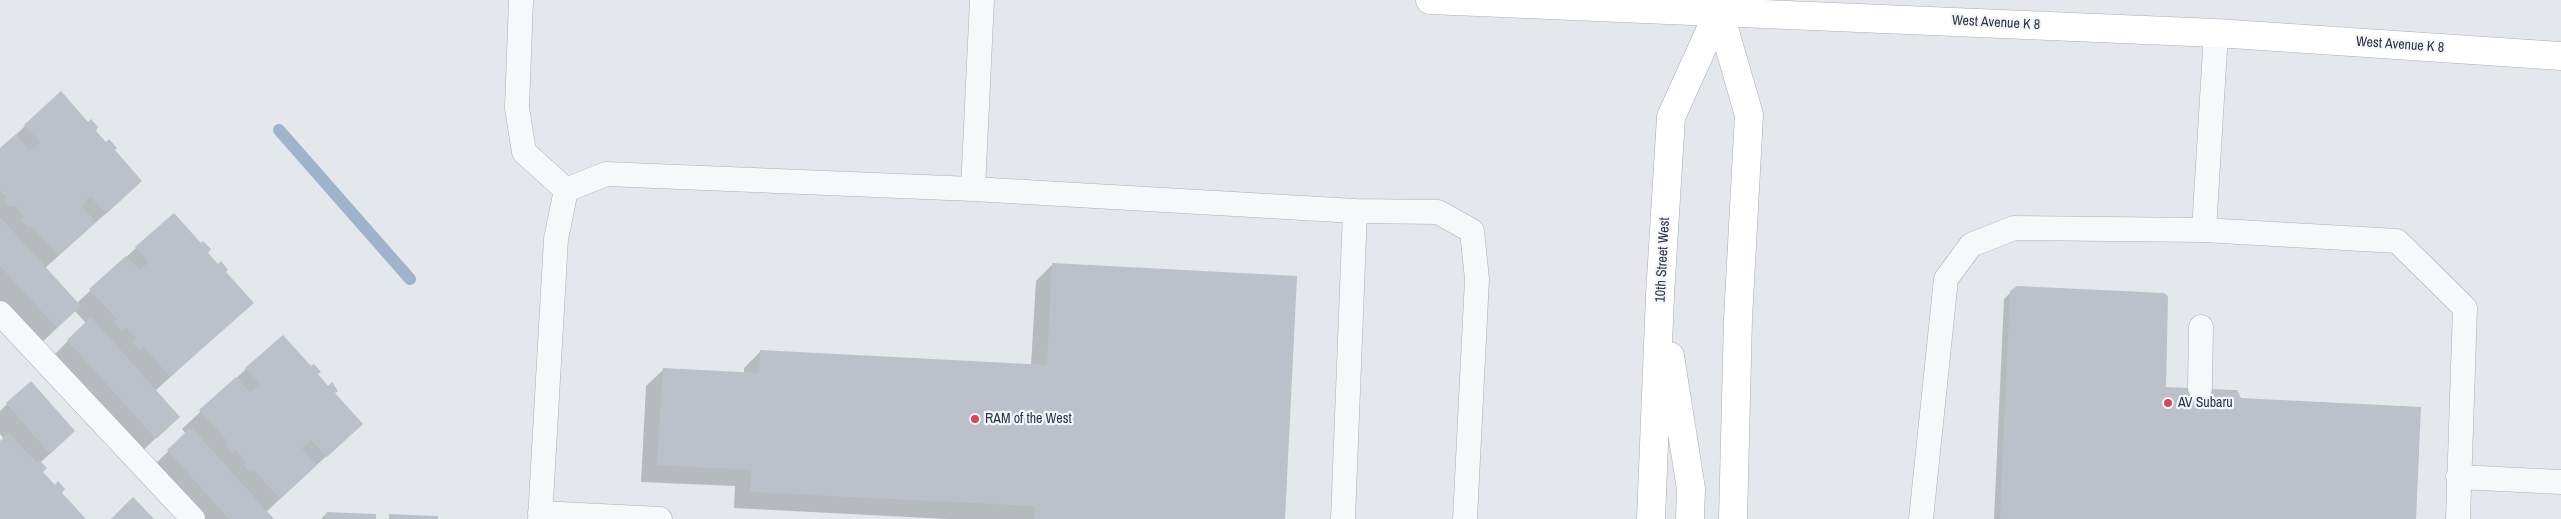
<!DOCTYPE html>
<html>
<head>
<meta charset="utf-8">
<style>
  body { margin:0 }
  canvas { display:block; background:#e4e7ec }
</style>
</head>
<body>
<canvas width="2561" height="519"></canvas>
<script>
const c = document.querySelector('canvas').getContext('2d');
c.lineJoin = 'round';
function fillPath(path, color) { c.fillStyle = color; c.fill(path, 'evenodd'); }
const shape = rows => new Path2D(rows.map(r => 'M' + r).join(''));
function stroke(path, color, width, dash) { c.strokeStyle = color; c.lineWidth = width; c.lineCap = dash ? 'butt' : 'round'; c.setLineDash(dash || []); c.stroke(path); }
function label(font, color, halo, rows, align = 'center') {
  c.font = font + ' "Archivo Narrow",sans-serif'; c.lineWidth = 4.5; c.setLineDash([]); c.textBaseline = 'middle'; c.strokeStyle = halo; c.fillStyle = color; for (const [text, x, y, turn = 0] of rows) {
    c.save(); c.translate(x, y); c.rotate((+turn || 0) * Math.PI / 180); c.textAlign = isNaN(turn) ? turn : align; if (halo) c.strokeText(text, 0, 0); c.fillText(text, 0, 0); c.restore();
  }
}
fillPath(shape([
  [25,126,94,131,113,150,122,199,45,268,77,303,136,248,207,253,252,303,155,391,178,417,137,456,50,359,86,323,75,311,38,346,0,304,0,150],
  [1052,265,1283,519,947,519,734,508,735,486,641,482,646,386,663,370,744,374,744,368,761,351,1031,365,1036,281],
  [2011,292,2165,388,2240,399,2414,519,1994,519,2004,299],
  [246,369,316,374,361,424,266,512,272,519,195,519,150,469,186,434,182,429],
  [7,404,55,449,40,463,41,472,84,519,0,519,0,442,4,439,0,434,0,411],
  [327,513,374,519,321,519]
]), '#0003');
stroke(shape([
  [279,130,410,279]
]), '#9fb4cc', 12);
fillPath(shape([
  [61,91,88,122,91,119,98,127,96,131,106,142,109,139,117,148,115,150,142,181,106,214,91,197,81,206,96,222,59,255,31,226,28,228,20,220,24,217,14,205,10,208,3,200,6,197,0,191,0,148,16,134,30,151,40,142,24,125],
  [174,213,201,243,203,241,211,249,208,253,218,264,221,261,228,270,226,272,254,303,170,377,144,347,140,351,132,342,136,339,126,328,122,331,113,322,117,319,89,289,126,256,140,270,149,262,135,247],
  [0,217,81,306,57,328,0,266],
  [1052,263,1297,276,1285,519,1034,519,1035,506,750,492,751,470,657,465,663,368,759,373,760,350,1047,365],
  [2017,286,2164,293,2168,296,2166,387,2233,390,2237,390,2241,398,2421,407,2416,519,2000,519,2010,291],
  [91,317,180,417,156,439,67,340],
  [283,335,311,366,314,364,321,372,318,374,328,386,332,382,338,391,335,393,363,424,327,457,311,440,302,449,317,465,280,499,254,470,250,473,243,465,246,462,236,450,232,453,225,445,228,442,199,410,236,377,250,392,260,383,245,368],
  [31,381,75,431,50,454,6,403],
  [191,427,274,519,229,519,167,450],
  [9,433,37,463,39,460,47,468,43,472,55,485,58,481,65,489,62,493,86,519,0,519,0,441],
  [133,497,154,519,111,519],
  [327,512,376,514,376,519,326,519],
  [389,514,438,516,438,519,389,519]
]), '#bbc0ca');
const lane = shape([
  [521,0,517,108,524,152,566,190],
  [973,189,982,0],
  [1355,211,1438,212,1472,231,1477,279,1465,519],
  [2204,230,2216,33],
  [0,313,193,519],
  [2200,388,2201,327],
  [2458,477,2561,482],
  [540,513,660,519],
  [540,519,556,239,566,190,606,174,973,189,1355,211,1343,519],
  [1921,519,1946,279,1971,245,2014,228,2204,230,2397,241,2465,308,2458,519]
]);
const secondary = shape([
  [1430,0,2216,33,2561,56]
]);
const primary = shape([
  [1720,0,1719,11,1749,115,1738,319,1733,519],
  [1670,356,1691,489,1690,519],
  [1651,519,1660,295,1671,117,1719,11]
]);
stroke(lane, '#a9aeb7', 25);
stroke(secondary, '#a9aeb7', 29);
stroke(primary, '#a3abb8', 29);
stroke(lane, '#f7f8fa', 24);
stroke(secondary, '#fff', 28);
stroke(primary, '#fff', 28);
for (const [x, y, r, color] of [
  [2168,403,5,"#d1495b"],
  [975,419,5,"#d1495b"]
]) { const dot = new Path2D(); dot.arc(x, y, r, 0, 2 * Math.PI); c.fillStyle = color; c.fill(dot); stroke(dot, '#f4f6f9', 2); }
label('14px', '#2b3445', '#f4f6f9', [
  ["West Avenue K 8",1996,23,3],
  ["West Avenue K 8",2400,45,4],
  ["10th Street West",1663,260,-87]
]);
label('14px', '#2b3445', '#f4f6f9', [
  ["AV Subaru",2178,403],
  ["RAM of the West",985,419]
], 'left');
</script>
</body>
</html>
